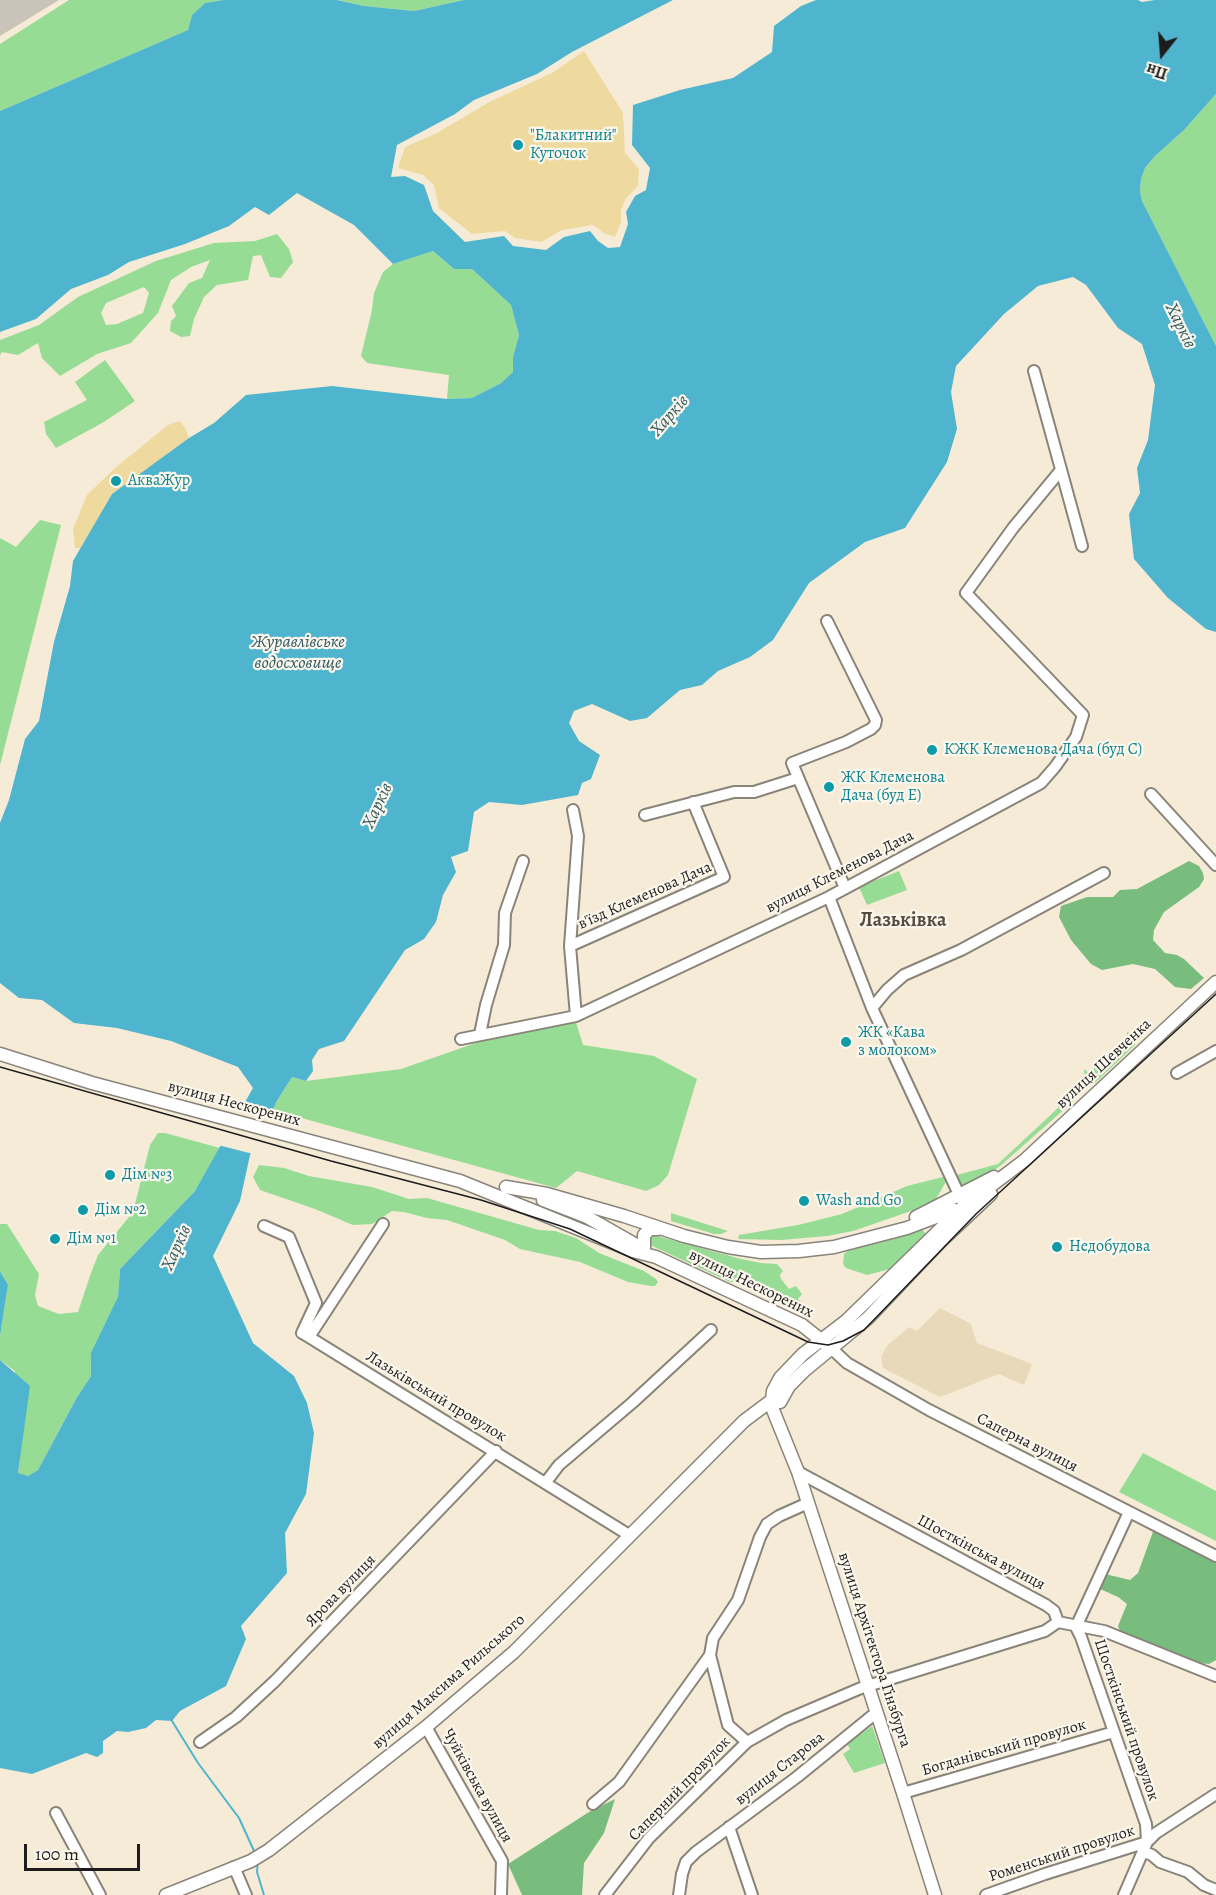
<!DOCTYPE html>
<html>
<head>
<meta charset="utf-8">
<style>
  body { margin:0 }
  #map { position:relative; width:1216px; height:1895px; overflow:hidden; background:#f6ebd7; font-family:Alegreya,serif }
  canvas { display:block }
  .north { position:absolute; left:1132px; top:24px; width:60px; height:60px; -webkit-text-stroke:4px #fbf7ec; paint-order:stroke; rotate:197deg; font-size:16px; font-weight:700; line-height:24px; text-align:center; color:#1c1c1c }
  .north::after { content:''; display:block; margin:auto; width:21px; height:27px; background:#1c1c1c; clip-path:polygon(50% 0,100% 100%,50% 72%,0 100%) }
  .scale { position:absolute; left:24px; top:1844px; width:116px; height:27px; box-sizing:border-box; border:3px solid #1c1c1c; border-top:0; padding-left:8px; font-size:18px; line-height:21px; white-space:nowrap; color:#1c1c1c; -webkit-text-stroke:4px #fbf7ec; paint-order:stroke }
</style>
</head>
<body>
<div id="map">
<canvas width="1216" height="1895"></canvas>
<div class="north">Пн</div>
<div class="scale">100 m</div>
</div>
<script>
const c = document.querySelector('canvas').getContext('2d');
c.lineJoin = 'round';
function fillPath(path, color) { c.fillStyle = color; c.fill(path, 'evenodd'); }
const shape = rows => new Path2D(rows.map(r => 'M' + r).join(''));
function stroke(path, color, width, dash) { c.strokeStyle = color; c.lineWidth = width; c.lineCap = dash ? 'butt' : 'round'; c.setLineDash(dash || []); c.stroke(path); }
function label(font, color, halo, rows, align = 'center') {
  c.font = font + ' Alegreya,serif'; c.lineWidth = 4.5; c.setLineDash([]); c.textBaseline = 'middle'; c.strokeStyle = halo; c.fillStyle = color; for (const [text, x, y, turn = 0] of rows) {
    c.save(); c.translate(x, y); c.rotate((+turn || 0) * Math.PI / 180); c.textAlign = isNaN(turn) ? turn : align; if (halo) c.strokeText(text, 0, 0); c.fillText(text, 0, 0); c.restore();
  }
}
fillPath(shape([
  [940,1308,971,1324,977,1343,1032,1364,1024,1385,999,1374,940,1397,883,1368,881,1357,887,1346,909,1327,917,1331]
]), '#e8d9ba');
fillPath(shape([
  [0,0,59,0,0,36]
]), '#c9c3b8');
fillPath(shape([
  [69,0,223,0,205,3,192,15,188,30,0,111,0,44],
  [338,0,464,0,414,11,364,6],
  [1216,94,1216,346,1142,201,1140,191,1141,179,1145,168,1155,156,1184,130],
  [277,234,289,249,293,262,281,278,270,277,261,255,253,256,248,280,217,285,204,297,194,319,190,336,181,337,170,331,171,321,176,316,172,306,189,283,202,278,210,260,191,267,171,280,158,313,131,343,97,354,60,376,42,358,38,343,18,355,2,352,0,355,0,340,39,325,78,297,156,261,214,243,255,241],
  [144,287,149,293,143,313,117,324,106,325,101,313,106,303],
  [433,251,454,269,472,269,511,305,519,335,513,357,513,372,501,383,472,398,447,399,449,375,367,363,361,356,372,310,374,293,383,272,393,264],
  [105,360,135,401,104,422,56,448,46,434,44,422,87,400,75,382],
  [40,520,61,525,0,765,0,538,16,547],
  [899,871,907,890,867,905,859,887],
  [575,1019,583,1045,654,1056,697,1079,668,1175,659,1185,646,1191,577,1171,556,1188,276,1111,273,1108,292,1077,306,1081,401,1069,513,1030],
  [1127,1032,1135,1035,1135,1045,1095,1083,1085,1079,1084,1069,1089,1073,1127,1039],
  [1074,1093,1076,1099,1000,1166,975,1184,961,1187,957,1175,998,1164],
  [158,1133,165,1133,220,1148,195,1191,120,1269,118,1297,91,1376,76,1399,38,1470,28,1476,18,1474,20,1457,15,1371,0,1360,0,1336,8,1285,0,1271,0,1224,7,1224,39,1274,35,1295,38,1306,59,1314,78,1312,91,1273,98,1255,133,1212,150,1145],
  [259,1165,284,1168,309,1176,372,1187,409,1199,427,1198,539,1230,555,1231,576,1238,599,1253,644,1271,656,1279,658,1282,655,1286,651,1286,628,1282,580,1262,520,1249,505,1240,447,1220,427,1218,404,1212,392,1211,372,1224,353,1225,315,1209,260,1190,253,1177],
  [943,1177,948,1178,936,1199,911,1211,853,1231,827,1236,781,1240,738,1239,739,1235,798,1225,842,1214,907,1186],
  [671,1213,728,1231,721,1234,714,1234,671,1221],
  [921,1228,926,1234,890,1269,867,1275,846,1268,843,1264,844,1254,848,1251],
  [650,1234,741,1259,761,1263,777,1264,783,1271,780,1275,781,1279,789,1289,796,1286,802,1294,798,1299,809,1311,805,1314,778,1294,745,1282,730,1282,648,1244],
  [1143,1453,1216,1491,1216,1541,1119,1492],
  [872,1726,885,1763,854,1773,843,1754,850,1749,847,1744]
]), '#96dc95');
fillPath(shape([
  [1189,861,1199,866,1203,873,1204,879,1199,887,1164,912,1154,930,1153,940,1165,953,1177,955,1184,959,1204,978,1191,989,1175,987,1155,969,1133,964,1102,970,1091,964,1071,940,1059,917,1061,906,1087,897,1113,897,1120,890,1137,889],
  [1154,1529,1216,1560,1216,1660,1209,1664,1198,1663,1122,1636,1118,1626,1127,1604,1118,1597,1098,1588,1105,1574,1130,1580,1138,1573],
  [615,1799,604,1833,584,1863,582,1895,522,1895,508,1864,589,1812]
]), '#78bc7e');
fillPath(shape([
  [584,51,623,113,625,153,639,169,638,186,626,198,621,210,621,222,615,237,604,233,593,225,562,230,541,242,515,238,505,231,472,234,439,208,434,185,423,175,398,168,405,147,437,133,491,101,552,73],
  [180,421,186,430,189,438,112,494,81,548,75,548,73,529,87,495,115,468,168,425]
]), '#eeda9e');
fillPath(shape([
  [223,0,337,0,364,6,414,11,464,0,673,0,572,52,537,74,474,100,455,114,397,145,391,177,405,176,424,185,433,211,465,242,504,236,513,246,546,250,564,237,590,231,598,241,608,248,620,247,628,224,626,212,635,196,646,190,650,168,632,145,633,105,680,90,733,78,772,52,774,26,801,6,816,0,1138,0,1142,2,1155,0,1216,0,1216,94,1184,130,1155,156,1145,168,1141,179,1140,191,1142,201,1216,346,1216,632,1206,629,1168,598,1134,559,1129,514,1140,493,1137,468,1148,440,1155,385,1142,344,1118,328,1086,285,1073,277,1038,286,1004,314,956,366,951,392,957,429,947,462,905,528,865,542,809,583,773,640,750,657,718,671,702,685,680,690,647,718,630,721,592,704,574,711,569,723,579,741,600,755,591,779,582,783,578,795,522,805,489,802,474,812,468,851,451,857,456,872,443,895,436,922,424,939,405,950,344,1041,319,1049,312,1060,313,1071,306,1081,292,1077,277,1101,250,1155,240,1201,213,1256,253,1343,294,1376,307,1403,314,1433,306,1494,285,1533,287,1573,241,1626,246,1639,226,1686,180,1711,172,1721,156,1720,146,1728,128,1732,117,1731,103,1741,103,1753,97,1757,86,1753,32,1774,0,1768,0,1360,30,1386,18,1473,28,1476,38,1470,76,1399,91,1376,91,1353,118,1297,120,1269,195,1191,253,1088,238,1067,171,1041,117,1028,74,1023,42,1000,19,998,0,983,0,823,9,800,25,739,39,721,54,642,70,586,73,561,112,494,189,438,214,423,246,395,332,386,447,399,472,398,501,383,513,372,513,357,519,335,511,305,472,269,454,269,433,251,393,264,354,225,297,193,269,215,255,207,229,226,185,244,129,262,108,275,71,289,36,319,0,332,0,111,188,30,192,15,205,3],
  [0,1271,8,1285,0,1336]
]), '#4fb4cd');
fillPath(shape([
  [241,1104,274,1113,253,1154,218,1145]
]), '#f6ebd7');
stroke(shape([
  [172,1721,198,1763,239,1818,255,1853],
  [258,1860,257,1872,264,1895]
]), '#4fb4cd', 2);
const minor = shape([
  [1034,371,1082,546],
  [827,621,876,720,875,725,871,729,846,742,792,763,845,888],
  [1151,794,1216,865],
  [573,810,578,836,570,946,576,1016],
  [645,815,734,792,754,792,798,778],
  [829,897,872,1008,962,1201],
  [570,946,724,877,693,802],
  [872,1008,887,990,904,975,961,950,1104,873],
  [480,1034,486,1005,504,945,505,913,523,861],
  [461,1039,576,1016,829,897,1041,783,1055,767,1076,737,1083,715,966,593,1013,528,1061,470],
  [1177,1073,1216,1051],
  [383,1224,309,1337,629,1535],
  [264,1226,289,1237,316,1303,302,1333,309,1337],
  [831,1348,847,1363,929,1410,1216,1556],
  [798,1472,1046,1605,1054,1611,1058,1622,1104,1631,1216,1676],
  [546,1482,559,1465,632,1403,711,1330],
  [426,1727,502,1861,501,1895],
  [200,1742,236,1717,275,1681,496,1451],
  [747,1742,728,1725,710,1655,713,1638,738,1600,760,1537,767,1524,779,1516,808,1503],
  [903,1793,1114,1732],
  [593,1804,619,1782,710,1655],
  [56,1813,100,1895],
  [729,1827,752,1895],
  [1144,1852,1152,1855,1160,1862,1188,1872,1204,1885,1216,1890],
  [234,1867,246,1895],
  [605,1895,649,1838,747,1742,786,1720,861,1688,1045,1631,1058,1622],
  [679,1895,682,1874,686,1862,696,1852,797,1777,872,1716,877,1714],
  [986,1895,1045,1874,1147,1842,1146,1824,1081,1637,1076,1627,1129,1512],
  [1124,1895,1147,1842,1156,1833,1216,1794]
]);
const major = shape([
  [0,1054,92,1083,460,1181,633,1251,656,1257,802,1325,831,1348],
  [506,1187,547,1194,624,1216,684,1236,728,1247,761,1252,799,1251,834,1247,907,1228,955,1210],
  [543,1200,587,1217,638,1246],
  [916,1217,994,1177],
  [644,1250,644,1235,650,1229,658,1229],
  [780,1402,789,1386,805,1370,868,1318,940,1242,991,1194],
  [166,1895,251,1861,269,1850,426,1727,514,1652,744,1421,772,1400,783,1395],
  [935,1895,903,1793,798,1472,773,1410,772,1400,773,1391,780,1378,803,1354,846,1321,963,1207,1025,1160,1216,982]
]);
stroke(minor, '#89847a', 14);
stroke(major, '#89847a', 15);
stroke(minor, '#fff', 10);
stroke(major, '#fff', 12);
stroke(shape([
  [0,1067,331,1161,481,1200,570,1229,808,1342,828,1345,843,1341,864,1330,976,1214,1216,994]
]), '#1c1c1c', 1.5);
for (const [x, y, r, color] of [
  [518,145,6,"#0f9aa8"],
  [116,481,6,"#0f9aa8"],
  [932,750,6,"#0f9aa8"],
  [829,787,6,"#0f9aa8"],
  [846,1042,6,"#0f9aa8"],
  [110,1175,6,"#0f9aa8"],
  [804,1201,6,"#0f9aa8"],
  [83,1210,6,"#0f9aa8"],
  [55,1239,6,"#0f9aa8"],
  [1057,1247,6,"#0f9aa8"]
]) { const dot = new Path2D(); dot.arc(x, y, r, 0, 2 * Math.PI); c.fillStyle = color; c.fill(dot); stroke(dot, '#fbf7ec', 2); }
label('16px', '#0d838f', '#fbf7ec', [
  ["\"Блакитний\"",530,136],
  ["Куточок",530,154],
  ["АкваЖур",128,481],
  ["КЖК Клеменова Дача (буд С)",944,750],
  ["ЖК Клеменова",841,778],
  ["Дача (буд Е)",841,796],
  ["ЖК «Кава",858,1033],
  ["з молоком»",858,1051],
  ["Дім №3",122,1175],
  ["Wash and Go",816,1201],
  ["Дім №2",95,1210],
  ["Дім №1",67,1239],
  ["Недобудова",1069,1247]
], 'left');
label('16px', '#1c1c1c', '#fbf7ec', [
  ["вулиця Клеменова Дача",840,872,-27],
  ["в'їзд Клеменова Дача",645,896,-24],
  ["вулиця Шевченка",1104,1064,-43],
  ["вулиця Нескорених",234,1104,15],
  ["вулиця Нескорених",751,1284,26],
  ["Лазьківський провулок",436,1397,31],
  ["Саперна вулиця",1027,1443,27],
  ["Шосткінська вулиця",981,1553,28],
  ["Ярова вулиця",341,1591,-46],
  ["вулиця Архітектора Гінзбурга",874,1650,72],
  ["вулиця Максима Рильського",449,1682,-41],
  ["Шосткінський провулок",1126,1720,71],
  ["Богданівський провулок",1004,1748,-16],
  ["вулиця Старова",780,1769,-38],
  ["Чуйківська вулиця",477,1786,61],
  ["Саперний провулок",680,1789,-46],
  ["Роменський провулок",1062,1854,-18]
]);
label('italic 18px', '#305963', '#fbf7ec', [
  ["Харків",1180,326,64],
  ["Харків",670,416,-49],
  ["Журавлівське",298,643],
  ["водосховище",298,664],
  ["Харків",378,806,-65],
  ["Харків",177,1248,-66]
]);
label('bold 20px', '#574a3f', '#fbf7ec', [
  ["Лазьківка",903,921]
]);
</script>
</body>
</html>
